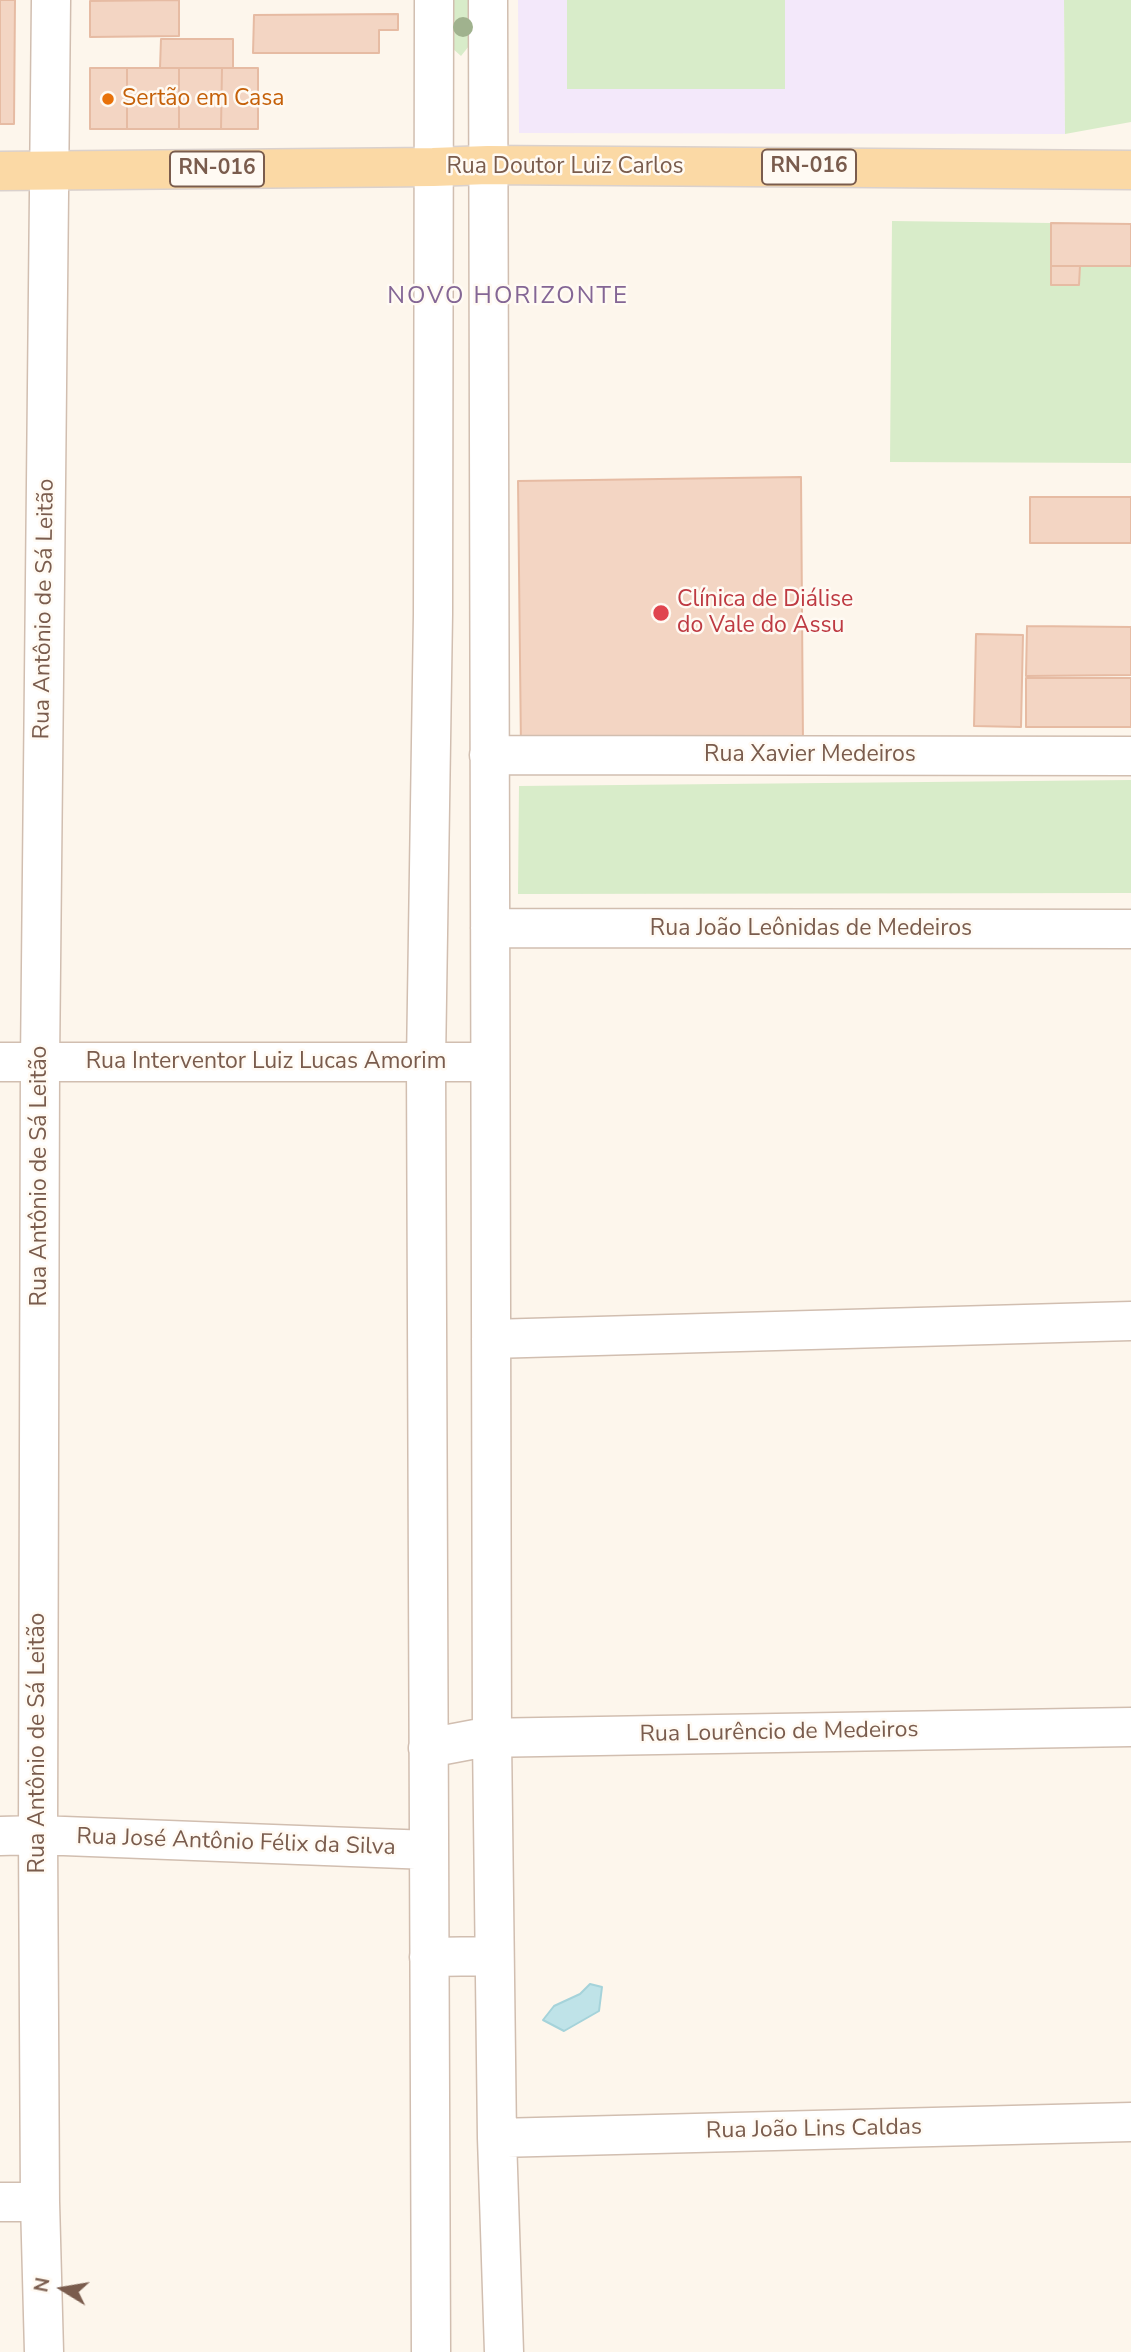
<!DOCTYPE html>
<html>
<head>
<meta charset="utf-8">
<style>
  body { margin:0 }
  #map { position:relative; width:1131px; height:2352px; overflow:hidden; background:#fdf6ec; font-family:"Nunito Sans",sans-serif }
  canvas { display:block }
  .north { position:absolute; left:28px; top:2254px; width:70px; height:70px; -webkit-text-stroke:5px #fffaf3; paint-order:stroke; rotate:281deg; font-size:19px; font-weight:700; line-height:28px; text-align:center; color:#7a5c4d }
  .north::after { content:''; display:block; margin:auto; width:24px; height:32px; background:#7a5c4d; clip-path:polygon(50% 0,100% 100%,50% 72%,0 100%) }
</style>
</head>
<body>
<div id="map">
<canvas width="1131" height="2352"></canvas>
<div class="north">N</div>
</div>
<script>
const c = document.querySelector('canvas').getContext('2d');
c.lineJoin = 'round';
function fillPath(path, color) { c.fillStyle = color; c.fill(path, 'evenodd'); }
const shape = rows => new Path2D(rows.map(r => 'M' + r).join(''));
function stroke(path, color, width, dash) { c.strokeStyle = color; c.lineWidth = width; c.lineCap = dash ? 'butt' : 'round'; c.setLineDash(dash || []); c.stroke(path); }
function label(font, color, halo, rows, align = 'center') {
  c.font = font + ' "Nunito Sans",sans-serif'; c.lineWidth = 5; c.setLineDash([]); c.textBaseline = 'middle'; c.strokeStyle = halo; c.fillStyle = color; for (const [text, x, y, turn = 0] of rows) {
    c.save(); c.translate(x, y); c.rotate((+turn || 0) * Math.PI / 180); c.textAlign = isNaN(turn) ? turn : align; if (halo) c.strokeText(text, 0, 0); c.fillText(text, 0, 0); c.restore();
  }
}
fillPath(shape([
  [518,0,1064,0,1065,134,519,133]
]), '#f3e8fa');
fillPath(shape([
  [451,0,470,0,469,46,461,56,452,48],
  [567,0,785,0,785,89,567,89],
  [1064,0,1131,0,1131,122,1065,134],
  [892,221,1131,224,1131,463,890,462],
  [1131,780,1131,893,518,894,519,786]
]), '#d8ecc9');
const water = shape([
  [590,1984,602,1987,599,2011,564,2031,543,2020,554,2006,580,1994,590,1984]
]);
fillPath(water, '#bfe3e8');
stroke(water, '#a5d3da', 2);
const building = shape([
  [0,0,15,0,14,124,0,124,0,0],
  [179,0,179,36,90,37,90,1,179,0],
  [398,14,398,30,379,30,379,53,253,53,254,15,398,14],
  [161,39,233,39,233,68,160,68,161,39],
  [90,68,127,68,127,129,90,129,90,68],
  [127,68,179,68,179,129,127,129,127,68],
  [179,68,222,68,221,129,179,129,179,68],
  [222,68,258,68,258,129,221,129,222,68],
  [1051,223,1131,224,1131,266,1051,266,1051,223],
  [1051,266,1080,266,1079,285,1051,285,1051,266],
  [801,477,803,745,521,749,518,481,801,477],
  [1030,497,1131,497,1131,543,1030,543,1030,497],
  [1027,626,1131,627,1131,675,1026,676,1027,626],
  [976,634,1023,635,1021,727,974,726,976,634],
  [1026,678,1131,678,1131,727,1026,727,1026,678]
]);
fillPath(building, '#f3d5c3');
stroke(building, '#e6bba3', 2);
const minor = shape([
  [488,0,492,1738,497,2138,504,2352],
  [489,755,1131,756],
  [490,928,1131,929],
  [0,1062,490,1062],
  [491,1339,1131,1321],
  [428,1748,481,1738,1131,1727],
  [0,1836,38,1835,429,1850],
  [429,1957,494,1956],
  [497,2138,1131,2122],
  [0,2202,40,2202],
  [44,2352,40,2202,38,1835,40,1062,51,0],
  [431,2352,426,1062,433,614,434,0]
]);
const major = shape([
  [0,171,433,167,488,165,1131,170]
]);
stroke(minor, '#d1beb0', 41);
stroke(major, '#dad1cd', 41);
stroke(minor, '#fff', 38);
stroke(major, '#fbd9a5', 38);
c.fillStyle = '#a0b28e';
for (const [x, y] of [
  [463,27]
]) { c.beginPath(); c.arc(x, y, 10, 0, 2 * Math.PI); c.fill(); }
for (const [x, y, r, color] of [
  [108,99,7,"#e8710a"],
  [661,613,9,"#e0444e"]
]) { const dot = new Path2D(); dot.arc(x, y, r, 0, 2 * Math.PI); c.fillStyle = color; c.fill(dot); stroke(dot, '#fffaf3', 2.5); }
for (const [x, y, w] of [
  [809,167,94],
  [217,169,94]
]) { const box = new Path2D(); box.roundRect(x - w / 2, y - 17.5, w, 35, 5); c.fillStyle = '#fffaf3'; c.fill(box); stroke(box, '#7a5c4d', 2); }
label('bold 21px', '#7a5c4d', null, [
  ["RN-016",809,167],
  ["RN-016",217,169]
]);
label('23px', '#c56008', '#fffaf3', [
  ["Sertão em Casa",122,99]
], 'left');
label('23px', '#7a5c4d', '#fffaf3', [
  ["Rua Doutor Luiz Carlos",565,167],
  ["Rua Antônio de Sá Leitão",45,609,-89],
  ["Rua Xavier Medeiros",810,755],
  ["Rua João Leônidas de Medeiros",811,929],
  ["Rua Interventor Luiz Lucas Amorim",266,1062],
  ["Rua Antônio de Sá Leitão",40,1176,-90],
  ["Rua Lourêncio de Medeiros",779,1733,-1],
  ["Rua Antônio de Sá Leitão",38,1743,-90],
  ["Rua José Antônio Félix da Silva",236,1843,2],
  ["Rua João Lins Caldas",814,2130,-1]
]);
label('23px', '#be3a42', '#fffaf3', [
  ["Clínica de Diálise",677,600],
  ["do Vale do Assu",677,626]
], 'left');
c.letterSpacing = '2px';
label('24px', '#846695', '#fffaf3', [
  ["NOVO HORIZONTE",508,297]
]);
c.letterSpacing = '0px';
</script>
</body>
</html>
